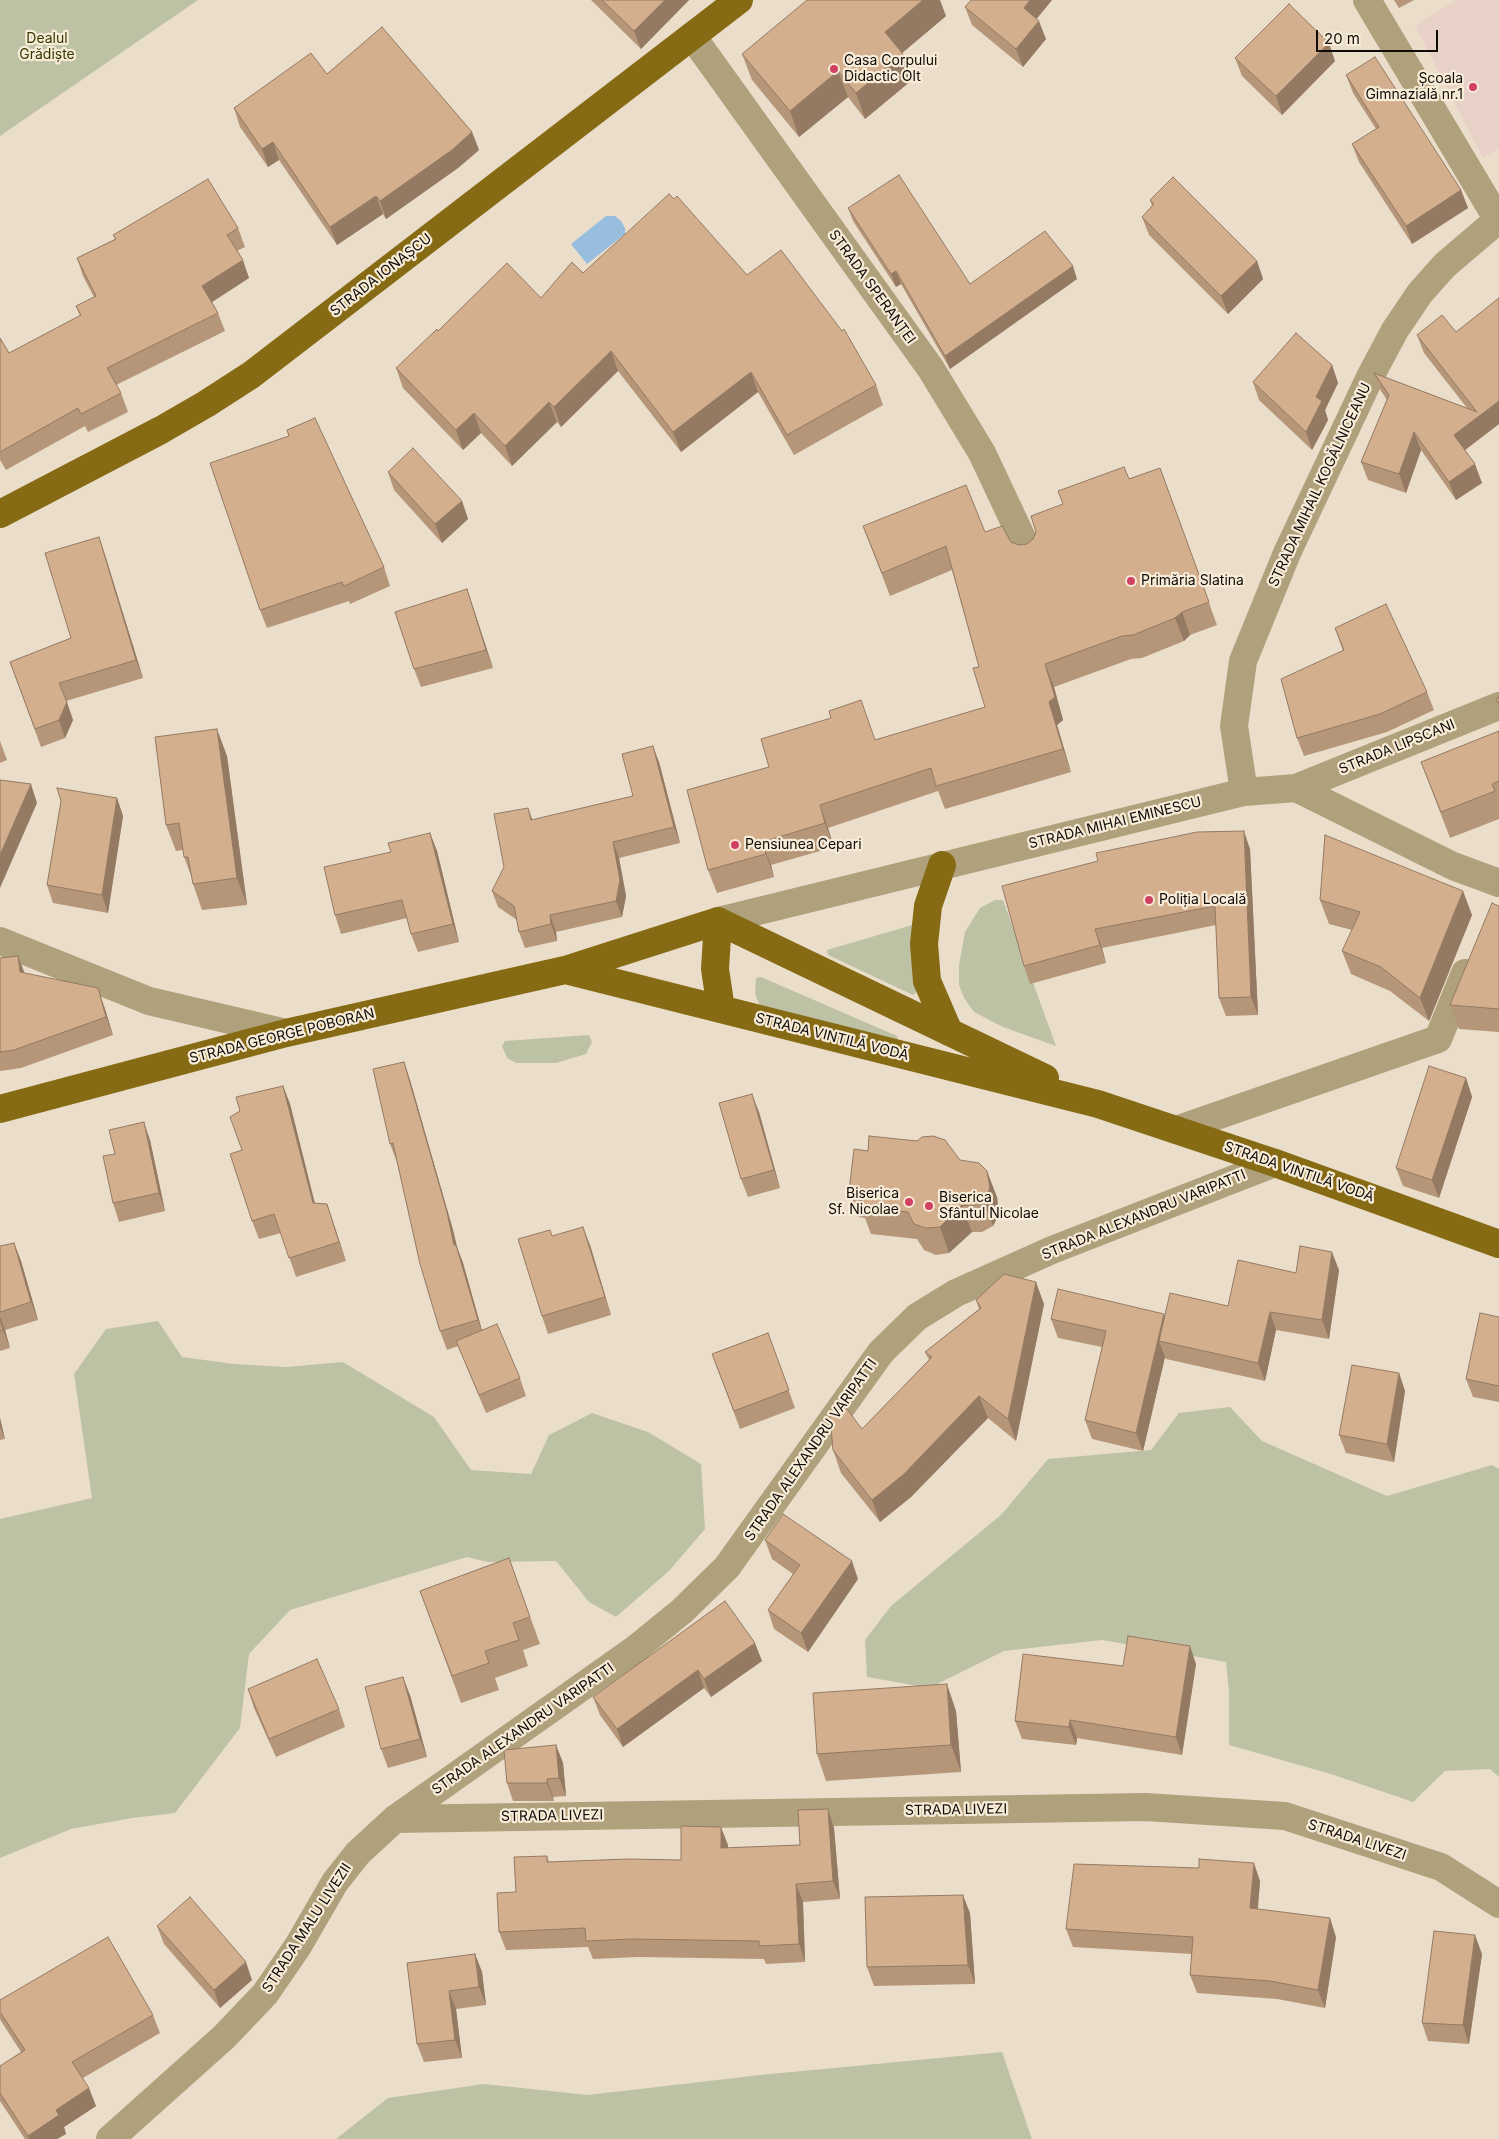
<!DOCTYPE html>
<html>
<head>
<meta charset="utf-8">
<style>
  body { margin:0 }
  #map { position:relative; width:1499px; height:2139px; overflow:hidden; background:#eadecb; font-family:Inter,sans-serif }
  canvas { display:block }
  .scale { position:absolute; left:1316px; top:30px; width:122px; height:22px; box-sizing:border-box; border:2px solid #0f0b06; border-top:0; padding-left:6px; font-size:15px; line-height:18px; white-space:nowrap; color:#0f0b06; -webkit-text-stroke:4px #f8ebd8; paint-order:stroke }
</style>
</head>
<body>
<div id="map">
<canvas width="1499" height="2139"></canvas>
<div class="scale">20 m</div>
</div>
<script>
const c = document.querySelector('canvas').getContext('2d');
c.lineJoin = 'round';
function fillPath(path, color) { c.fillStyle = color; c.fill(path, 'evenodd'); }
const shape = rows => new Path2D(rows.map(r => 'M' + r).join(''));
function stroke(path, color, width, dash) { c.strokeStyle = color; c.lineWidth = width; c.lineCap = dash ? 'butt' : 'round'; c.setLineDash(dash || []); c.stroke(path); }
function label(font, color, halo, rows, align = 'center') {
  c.font = font + ' Inter,sans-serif'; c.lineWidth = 4.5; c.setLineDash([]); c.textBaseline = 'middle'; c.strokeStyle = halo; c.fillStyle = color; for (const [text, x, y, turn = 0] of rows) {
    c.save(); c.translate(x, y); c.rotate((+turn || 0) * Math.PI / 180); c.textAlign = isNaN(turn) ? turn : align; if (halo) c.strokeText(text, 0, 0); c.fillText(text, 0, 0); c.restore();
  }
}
fillPath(shape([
  [1456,0,1499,0,1499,148,1483,158,1415,26]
]), '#e8d1c6');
fillPath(shape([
  [0,0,198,0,0,136],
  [995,900,1003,900,1056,1046,1003,1027,974,1012,964,998,959,985,959,965,965,932,980,908],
  [919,923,919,990,913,995,828,955,827,950],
  [761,977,897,1036,898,1040,765,1009,759,1004,755,994,756,978],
  [589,1035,592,1042,586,1054,556,1063,516,1063,507,1058,502,1046,505,1041],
  [158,1321,182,1357,234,1364,287,1367,343,1362,434,1417,471,1470,531,1474,549,1435,592,1413,648,1432,701,1464,705,1529,669,1571,616,1617,589,1602,556,1561,488,1562,467,1557,290,1610,249,1654,240,1728,175,1813,132,1818,71,1829,0,1858,0,1519,92,1498,74,1374,106,1329],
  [1230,1407,1262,1441,1387,1496,1492,1465,1499,1469,1499,1777,1490,1769,1445,1771,1413,1802,1334,1775,1229,1745,1229,1693,1226,1662,1102,1640,1004,1651,929,1688,867,1677,865,1640,891,1606,1002,1514,1048,1459,1151,1450,1179,1413],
  [1002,2052,1032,2139,336,2139,388,2098,484,2084,588,2095,760,2075]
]), '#bec2a5');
fillPath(shape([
  [606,216,615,216,621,221,625,228,625,234,587,264,571,244]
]), '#98bdde');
stroke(shape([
  [1367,0,1498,220],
  [692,36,931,369,982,453,1029,553],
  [1296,788,1499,706],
  [1244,792,1234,726,1243,661,1287,553,1371,375,1395,330,1420,293,1445,265,1499,219],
  [718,921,1244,792,1296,788,1453,866,1499,883],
  [0,941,149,1001,286,1033],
  [1176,1130,1438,1039,1465,973],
  [395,1819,1146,1807,1285,1816,1441,1867,1499,1904],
  [110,2139,224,2037,265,1994,298,1946,335,1882,358,1853,395,1819,634,1650,682,1611,727,1567,881,1352,917,1317,956,1293,1052,1250,1275,1163]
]), '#afa17b', 28);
stroke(shape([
  [0,514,161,430,206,404,251,375,739,0],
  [942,865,928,906,924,944,927,981,949,1032],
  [718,921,1045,1078],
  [718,921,715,969,721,1009],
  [565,970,1098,1104,1275,1163,1499,1244],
  [0,1109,286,1033,565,970,718,921]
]), '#866b14', 28);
fillPath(shape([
  [591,0,689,0,641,49],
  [1052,0,1036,19,1046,39,1023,67,972,25,965,7],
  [1394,0,1414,0,1399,8],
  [946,16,902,53,912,80,865,119,848,97,799,137,752,80,742,54],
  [1235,58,1335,61,1282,115,1242,76],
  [327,74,472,132,479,150,458,168,386,219,383,214,337,245,279,160,268,167,240,127,234,108],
  [1346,75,1461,190,1468,208,1412,244,1359,162,1352,144,1376,129,1353,93],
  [1150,200,1257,261,1263,279,1228,314,1149,235,1142,217,1152,206],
  [848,208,970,284,1077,279,950,369,901,284,896,287,853,221],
  [238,228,245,247,237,251,249,278,212,302,218,313,225,331,116,385,121,393,128,412,88,432,85,426,6,470,0,460,0,338,9,353,80,316,76,306,94,297,83,276,77,258,115,239,113,235],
  [583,273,747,275,876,385,883,405,794,455,758,392,681,452,618,371,561,427,557,422,512,466,481,433,463,450,403,388,396,368,438,331,541,298],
  [1417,335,1499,424,1465,450,1482,483,1456,500,1421,450,1406,493,1368,480,1361,462,1387,400,1381,391,1374,373,1467,408,1424,353],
  [1332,365,1338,383,1325,410,1328,420,1312,450,1259,400,1253,382],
  [287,430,384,567,390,586,350,604,349,601,267,628,260,610,289,436],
  [1160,468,1217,625,1190,635,1184,641,1142,658,1131,659,1054,687,1063,720,1057,725,1071,772,945,809,938,791,828,828,834,847,771,865,774,877,717,893,708,870,876,740,985,707,979,667,952,570,890,596,863,526,985,532,1019,545,1027,544,1129,479],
  [388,472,462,501,468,519,442,543,394,490],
  [99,537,105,555,143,678,66,701,73,720,65,738,41,747,10,662,71,638],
  [467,589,493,668,421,687,414,669],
  [1335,628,1427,692,1434,710,1387,732,1304,756,1297,738,1343,651],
  [1499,731,1499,819,1450,838,1421,762],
  [0,741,7,760,0,763],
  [227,756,247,905,202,910,193,884,192,878,184,857,183,850,176,851,166,825],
  [659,762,680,843,619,858,626,896,622,917,556,932,557,941,525,948,519,932,517,920,498,907,492,891,533,820,633,796],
  [117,798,123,816,108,913,53,903,47,885,61,801],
  [430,833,437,851,459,942,418,952,411,934,407,918,341,934,335,915,391,852],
  [1250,849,1258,1015,1226,1016,1219,998,1216,925,1102,948,1106,963,1030,984,1024,966],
  [1320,900,1472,915,1429,1021,1390,991,1351,974,1342,951,1352,930,1329,924],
  [1499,906,1499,1032,1459,1029,1450,1005],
  [0,958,24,973,104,1006,113,1035,21,1068,0,1071],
  [404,1062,410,1080,453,1230,457,1247,463,1263,482,1330,520,1378,526,1396,486,1413,458,1346,447,1350,440,1331,397,1162,390,1144],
  [1466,1078,1472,1097,1439,1198,1403,1186,1396,1168],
  [283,1086,290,1104,315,1203,327,1204,346,1261,296,1277,281,1233,259,1239,252,1221,242,1150],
  [759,1112,780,1188,748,1197,741,1179],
  [150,1140,165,1211,119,1222,113,1203,115,1154],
  [868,1151,960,1160,997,1197,999,1214,993,1226,982,1232,972,1232,949,1253,936,1255,924,1250,917,1239,871,1234,865,1218,859,1217,849,1191],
  [14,1243,21,1261,38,1320,5,1330,10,1348,0,1351,0,1246],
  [590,1245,611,1315,548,1334,542,1316],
  [1339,1270,1329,1339,1276,1330,1265,1381,1166,1359,1165,1357,1143,1451,1092,1439,1085,1420,1102,1347,1058,1338,1051,1319,1165,1316,1228,1306,1296,1273],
  [976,1300,1044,1304,1016,1441,988,1418,911,1497,880,1522,841,1473,833,1450,862,1429,929,1360,925,1352,979,1309],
  [1499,1317,1499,1402,1473,1397,1466,1379],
  [768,1333,795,1408,740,1429,712,1354],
  [1399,1373,1405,1391,1394,1462,1346,1453,1339,1435],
  [0,1418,5,1439,0,1440],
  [765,1540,858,1579,808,1652,774,1629,768,1610,793,1574,772,1559],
  [509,1558,540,1644,523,1650,528,1666,495,1678,499,1690,461,1703,420,1591],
  [725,1601,762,1661,711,1697,704,1688,623,1747,600,1715,593,1697],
  [1196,1664,1182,1755,1077,1738,1076,1745,1022,1739,1015,1721,1123,1666],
  [248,1689,339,1709,345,1727,276,1757,254,1708],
  [410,1695,427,1757,388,1768,381,1749],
  [956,1711,961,1772,826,1781,817,1754],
  [556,1745,563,1763,566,1796,553,1797,554,1801,513,1801,507,1783],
  [834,1828,840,1899,803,1902,805,1962,766,1964,764,1959,638,1957,593,1959,588,1947,506,1950,499,1932,516,1892,547,1856,549,1862,681,1860,728,1845,728,1848,800,1845],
  [1260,1881,1258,1909,1336,1937,1325,2008,1277,1999,1197,1993,1190,1975,1192,1954,1073,1947,1066,1929],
  [970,1913,975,1984,874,1986,867,1967],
  [157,1926,252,1980,220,2008,164,1944],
  [475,1954,482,1972,486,2005,456,2009,462,2058,424,2062,417,2044,407,1963],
  [1482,1954,1469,2044,1428,2041,1422,2023],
  [0,2000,153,2015,160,2033,83,2078,96,2106,64,2127,66,2134,57,2139,25,2139,0,2101,0,2066,21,2052,1,2021,0,2019]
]), '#b59679');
fillPath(shape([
  [665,0,689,0,641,49,634,31],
  [923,0,940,0,946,16,895,59,885,32],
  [1030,0,1052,0,1030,27,1024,8],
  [1039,21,1046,39,1023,67,1016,49],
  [1329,43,1335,61,1282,115,1276,96],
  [903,54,912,80,865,119,856,93],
  [838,71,848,97,799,137,790,111],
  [472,132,479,150,458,168,386,219,380,201],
  [273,142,279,160,268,167,262,149],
  [1461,190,1468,208,1412,244,1406,226],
  [376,196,383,214,337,245,330,227],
  [243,260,249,278,209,304,202,286],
  [1257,261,1263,279,1228,314,1221,296],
  [1073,266,1077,279,950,369,945,356],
  [896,271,901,284,896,287,891,274],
  [611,351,618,371,561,427,554,407],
  [1332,365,1338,383,1325,410,1328,420,1312,450,1306,432,1316,397],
  [751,372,758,392,681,452,673,432],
  [1499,401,1499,424,1461,453,1454,435],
  [549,402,557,422,512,466,505,446],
  [474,413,481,433,463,450,456,430],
  [1414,432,1421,450,1406,493,1399,474],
  [1475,464,1482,483,1456,500,1449,482],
  [462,501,468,519,442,543,435,524],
  [99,537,105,555,143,678,136,660],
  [467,589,473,607,493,668,486,650],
  [1182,612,1190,635,1184,641,1175,618],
  [1045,664,1054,687,1063,720,1057,725,1071,772,1063,749,1049,702],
  [67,702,73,720,65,738,59,720],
  [217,729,227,756,247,905,237,878],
  [653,746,659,762,680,843,674,827],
  [31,784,37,803,0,888,0,855],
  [117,798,123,816,108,913,102,895],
  [820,805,828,828,834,847,825,823],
  [528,808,534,824,531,820],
  [1244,831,1250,849,1258,1015,1251,997],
  [430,833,437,851,459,942,453,924],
  [613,842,619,858,626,896,622,917,616,901],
  [762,842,771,865,774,877,766,854],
  [1463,891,1472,915,1429,1021,1420,998],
  [550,915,556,932,557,941,551,924],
  [1095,929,1102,948,1106,963,1100,945],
  [18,956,25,974,20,972],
  [98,988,104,1006,113,1035,106,1017],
  [404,1062,410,1080,453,1230,457,1247,463,1263,484,1338,478,1320,454,1245],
  [1466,1078,1472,1097,1439,1198,1432,1180],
  [283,1086,290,1104,319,1221,313,1203],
  [752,1094,759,1112,780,1188,774,1170],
  [144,1122,150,1140,165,1211,159,1193],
  [987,1171,997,1197,999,1214,993,1226,983,1200],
  [327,1204,346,1261,339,1242],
  [962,1205,972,1232,949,1253,940,1227],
  [583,1227,590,1245,611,1315,605,1297],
  [14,1243,21,1261,38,1320,31,1302],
  [1332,1252,1339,1270,1329,1339,1322,1320],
  [1036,1282,1044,1304,1016,1441,1008,1419],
  [1270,1312,1276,1330,1265,1381,1258,1363],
  [1164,1314,1171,1332,1159,1341,1165,1357,1143,1451,1136,1433],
  [0,1316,5,1330,10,1348,3,1330],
  [1399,1373,1405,1391,1394,1462,1387,1444],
  [979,1396,988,1418,911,1497,880,1522,872,1500],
  [0,1418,5,1439,0,1426],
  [852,1561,858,1579,808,1652,801,1633],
  [755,1643,762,1661,711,1697,704,1679],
  [1190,1646,1196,1664,1182,1755,1176,1737],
  [698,1670,704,1688,623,1747,617,1729],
  [403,1677,410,1695,427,1757,420,1739],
  [947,1684,956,1711,961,1772,951,1745],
  [1070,1720,1077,1738,1076,1745,1069,1727],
  [556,1745,563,1763,566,1796,559,1778],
  [547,1779,553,1797,554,1801,547,1783],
  [828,1809,834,1828,840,1899,833,1881],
  [721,1827,728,1845,728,1867,721,1848],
  [1254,1863,1260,1881,1256,1926,1250,1908],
  [796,1884,803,1902,805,1962,799,1944],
  [963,1895,970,1913,975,1984,968,1965],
  [1330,1918,1336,1937,1325,2008,1318,1990],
  [1475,1935,1482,1954,1469,2044,1463,2025],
  [475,1954,482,1972,486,2005,479,1987],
  [246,1962,252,1980,220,2008,214,1990],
  [449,1991,456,2009,462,2058,455,2040],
  [89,2088,96,2106,64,2127,66,2134,57,2139,29,2139,28,2136,56,2110]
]), '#947a63');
const building = shape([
  [602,0,665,0,634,31,602,0],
  [807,0,923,0,885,32,903,54,856,93,838,71,790,111,742,54,807,0],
  [971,0,1030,0,1024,8,1039,21,1016,49,965,7,971,0],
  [1289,4,1329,43,1276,96,1235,58,1289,4],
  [382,27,472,132,452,150,380,201,376,196,330,227,273,142,262,149,234,108,311,53,327,74,382,27],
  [1375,57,1461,190,1406,226,1352,144,1379,127,1346,75,1375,57],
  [899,175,970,284,1045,231,1073,266,945,356,896,271,891,274,848,208,899,175],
  [1173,177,1257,261,1221,296,1142,217,1154,204,1150,200,1173,177],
  [208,179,238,228,227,235,243,260,202,286,218,313,107,368,121,393,81,414,78,408,0,452,0,338,9,353,81,315,76,306,96,296,77,258,116,239,113,235,208,179],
  [669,194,674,199,677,196,747,275,781,250,842,331,844,329,876,385,787,435,751,372,673,432,611,351,554,407,549,402,505,446,474,413,456,430,396,368,437,329,438,331,507,263,541,298,572,262,583,273,669,194],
  [1499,298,1499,401,1454,435,1475,464,1449,482,1414,432,1399,474,1361,462,1389,395,1374,373,1477,412,1417,335,1442,315,1456,332,1499,298],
  [1296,333,1332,365,1316,397,1322,401,1306,432,1253,382,1296,333],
  [315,418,384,567,344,586,342,582,260,610,210,463,289,436,287,430,315,418],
  [413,448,462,501,435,524,388,472,413,448],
  [1124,467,1129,479,1160,468,1209,602,1182,612,1175,618,1133,635,1122,636,1045,664,1055,697,1049,702,1063,749,936,786,931,768,820,805,825,823,762,842,766,854,708,870,687,790,769,767,761,739,831,718,829,711,861,700,875,740,985,707,973,668,979,667,946,546,882,573,863,526,966,485,985,532,1002,526,1011,542,1019,545,1027,544,1033,539,1036,532,1031,516,1063,504,1058,491,1124,467],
  [99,537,136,660,59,683,67,702,59,720,35,729,10,662,71,638,45,553,99,537],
  [467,589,486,650,414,669,395,612,467,589],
  [1386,604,1427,692,1380,714,1297,738,1281,679,1344,650,1335,628,1386,604],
  [1499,697,1499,705,1496,699,1499,697],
  [217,729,237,878,193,884,188,857,184,857,179,823,166,825,155,737,217,729],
  [1499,731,1499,781,1492,784,1495,791,1441,812,1421,762,1499,731],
  [653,746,674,827,613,842,620,880,616,901,550,915,551,924,519,932,514,906,492,891,504,867,494,814,528,808,531,820,633,796,622,754,653,746],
  [0,780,31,784,0,855,0,780],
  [57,788,117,798,102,895,47,885,61,801,57,788],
  [1244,831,1251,997,1219,998,1215,906,1095,929,1100,945,1024,966,1002,886,1098,861,1096,853,1197,832,1244,831],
  [430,833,453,924,411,934,402,900,335,915,324,867,391,852,388,843,430,833],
  [1325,835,1463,891,1420,998,1381,967,1342,951,1360,912,1320,900,1325,835],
  [1492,903,1499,906,1499,1009,1450,1005,1492,903],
  [18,956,20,972,98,988,106,1017,14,1050,0,1052,0,958,18,956],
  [404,1062,447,1212,454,1245,456,1245,478,1320,440,1331,420,1264,393,1143,390,1144,373,1069,404,1062],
  [1429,1066,1466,1078,1432,1180,1396,1168,1429,1066],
  [283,1086,313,1203,327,1204,339,1242,289,1258,274,1214,252,1221,230,1154,242,1150,230,1117,240,1111,236,1097,283,1086],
  [752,1094,774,1170,741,1179,719,1103,752,1094],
  [144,1122,159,1193,113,1203,103,1156,115,1154,109,1130,144,1122],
  [869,1136,917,1141,922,1137,933,1136,945,1140,960,1160,979,1163,987,1171,990,1188,983,1200,973,1206,962,1205,940,1227,926,1228,914,1224,908,1212,861,1207,863,1192,849,1191,854,1149,868,1151,869,1136],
  [583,1227,605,1297,542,1316,518,1239,550,1230,552,1236,583,1227],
  [14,1243,31,1302,0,1312,0,1246,14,1243],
  [1300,1246,1332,1252,1322,1320,1270,1312,1258,1363,1159,1341,1170,1293,1228,1306,1238,1260,1296,1273,1300,1246],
  [1004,1274,1036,1282,1008,1419,979,1396,903,1475,872,1500,833,1450,830,1417,841,1401,862,1429,932,1357,925,1352,981,1308,976,1300,1004,1274],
  [1058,1289,1164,1314,1136,1433,1085,1420,1106,1331,1051,1319,1058,1289],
  [1480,1313,1499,1317,1499,1386,1466,1379,1480,1313],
  [0,1318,3,1330,0,1331,0,1318],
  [497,1324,520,1378,479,1395,456,1341,497,1324],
  [768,1333,789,1390,734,1411,712,1354,768,1333],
  [1352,1365,1399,1373,1387,1444,1339,1435,1352,1365],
  [783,1514,852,1561,801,1633,768,1610,800,1565,765,1540,783,1514],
  [509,1558,530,1617,513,1623,519,1640,485,1651,489,1663,452,1676,420,1591,509,1558],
  [725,1601,755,1643,704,1679,698,1670,617,1729,593,1697,725,1601],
  [1128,1636,1190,1646,1176,1737,1070,1720,1069,1727,1015,1721,1023,1654,1123,1666,1128,1636],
  [317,1659,339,1709,269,1739,248,1689,317,1659],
  [403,1677,420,1739,381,1749,365,1687,403,1677],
  [947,1684,951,1745,817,1754,813,1693,947,1684],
  [556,1745,559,1778,547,1779,547,1783,507,1783,504,1750,556,1745],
  [828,1809,833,1881,796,1884,799,1944,759,1946,759,1941,632,1939,586,1941,585,1928,499,1932,497,1893,516,1892,514,1857,547,1856,547,1862,628,1859,681,1860,681,1826,721,1827,721,1848,800,1845,798,1810,828,1809],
  [1199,1859,1254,1863,1250,1908,1330,1918,1318,1990,1270,1981,1190,1975,1193,1937,1066,1929,1074,1864,1199,1868,1199,1859],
  [963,1895,968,1965,867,1967,865,1897,963,1895],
  [190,1897,246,1962,214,1990,157,1926,190,1897],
  [1434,1931,1475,1935,1463,2025,1422,2023,1434,1931],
  [108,1937,153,2015,72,2062,89,2088,56,2110,59,2115,28,2136,0,2093,0,2066,25,2050,0,2012,0,2000,108,1937],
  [475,1954,479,1987,449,1991,455,2040,417,2044,407,1963,475,1954]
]);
fillPath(building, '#d3af8d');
stroke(building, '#947a63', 1);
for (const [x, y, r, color] of [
  [834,69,5,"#d14162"],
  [1473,87,5,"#d14162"],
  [1131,581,5,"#d14162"],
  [735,845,5,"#d14162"],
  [1149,900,5,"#d14162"],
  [909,1202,5,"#d14162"],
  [929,1206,5,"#d14162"]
]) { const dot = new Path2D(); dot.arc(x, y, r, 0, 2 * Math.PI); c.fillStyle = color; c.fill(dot); stroke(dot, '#f8ebd8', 2); }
label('14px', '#353900', '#f8ebd8', [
  ["Dealul",47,39],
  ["Grădiște",47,55]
]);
label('14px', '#0f0b06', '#f8ebd8', [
  ["Casa Corpului",844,61],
  ["Didactic Olt",844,77],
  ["Școala",1463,79,"right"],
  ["Gimnazială nr.1",1463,95,"right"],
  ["Primăria Slatina",1141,581],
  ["Pensiunea Cepari",745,845],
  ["Poliția Locală",1159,900],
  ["Biserica",899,1194,"right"],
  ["Sf. Nicolae",899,1210,"right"],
  ["Biserica",939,1198],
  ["Sfântul Nicolae",939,1214]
], 'left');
label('14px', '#0f0b06', '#f8ebd8', [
  ["STRADA IONAȘCU",381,275,-38],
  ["STRADA SPERANȚEI",872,287,54],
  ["STRADA MIHAIL KOGĂLNICEANU",1320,485,-65],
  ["STRADA LIPSCANI",1397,747,-22],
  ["STRADA MIHAI EMINESCU",1115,823,-14],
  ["STRADA GEORGE POBORAN",282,1036,-14],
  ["STRADA VINTILĂ VODĂ",832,1037,14],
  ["STRADA VINTILĂ VODĂ",1299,1172,19],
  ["STRADA ALEXANDRU VARIPATTI",1144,1215,-22],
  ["STRADA ALEXANDRU VARIPATTI",811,1450,-55],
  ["STRADA ALEXANDRU VARIPATTI",523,1729,-35],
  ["STRADA LIVEZI",956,1810,-1],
  ["STRADA LIVEZI",552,1816,-1],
  ["STRADA LIVEZI",1357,1840,18],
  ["STRADA MALU LIVEZII",307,1928,-57]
]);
</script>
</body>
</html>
